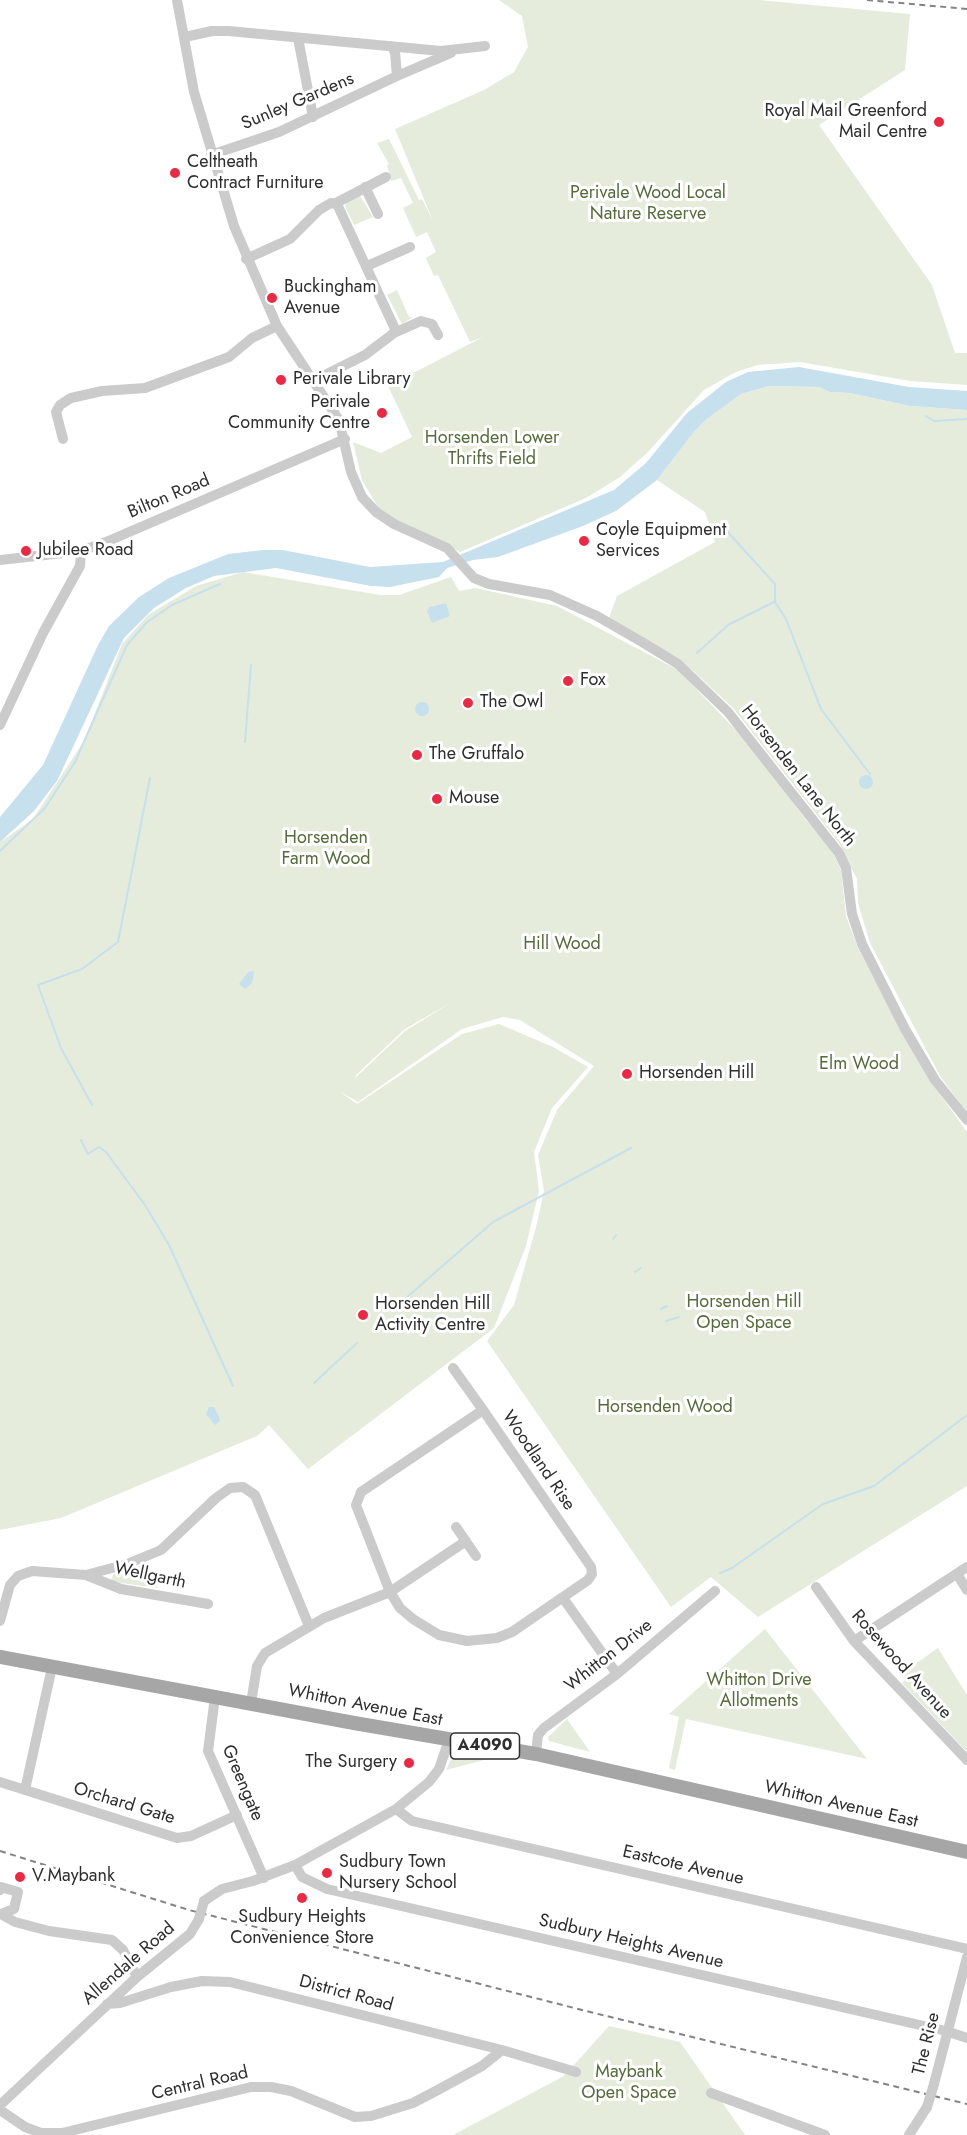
<!DOCTYPE html>
<html>
<head>
<meta charset="utf-8">
<style>
  body { margin:0 }
  canvas { display:block; background:#fff }
</style>
</head>
<body>
<canvas width="967" height="2135"></canvas>
<script>
const c = document.querySelector('canvas').getContext('2d');
c.lineJoin = 'round';
function fillPath(path, color) { c.fillStyle = color; c.fill(path, 'evenodd'); }
const shape = rows => new Path2D(rows.map(r => 'M' + r).join(''));
function stroke(path, color, width, dash) { c.strokeStyle = color; c.lineWidth = width; c.lineCap = dash ? 'butt' : 'round'; c.setLineDash(dash || []); c.stroke(path); }
function label(font, color, halo, rows, align = 'center') {
  c.font = font + ' Jost,sans-serif'; c.lineWidth = 6; c.setLineDash([]); c.textBaseline = 'middle'; c.strokeStyle = halo; c.fillStyle = color; for (const [text, x, y, turn = 0] of rows) {
    c.save(); c.translate(x, y); c.rotate((+turn || 0) * Math.PI / 180); c.textAlign = isNaN(turn) ? turn : align; if (halo) c.strokeText(text, 0, 0); c.fillText(text, 0, 0); c.restore();
  }
}
fillPath(shape([
  [499,0,759,0,910,14,905,70,819,125,932,285,955,353,967,353,967,385,910,381,800,362,758,365,736,372,704,390,648,452,620,477,586,498,460,552,416,529,399,523,381,512,362,480,353,442,381,453,412,437,388,386,483,337,470,342,438,275,434,276,426,258,436,252,427,232,416,237,403,208,413,203,401,178,391,181,387,165,389,164,377,143,389,139,419,200,422,199,433,221,395,129,484,90,514,72,528,47,522,16],
  [360,196,373,217,354,225,345,206,347,202],
  [397,290,409,317,413,317,402,324,387,295],
  [769,386,819,387,830,392,850,393,910,406,967,410,967,1113,940,1076,870,943,858,903,857,879,839,843,733,708,691,669,609,618,617,596,715,542,705,512,657,480,693,433,707,419,741,394],
  [243,572,380,595,399,595,451,577,459,591,476,588,557,606,678,670,753,748,805,819,831,848,841,870,846,916,858,948,901,1031,932,1083,967,1132,967,1486,758,1617,711,1577,671,1607,487,1341,514,1305,536,1227,544,1191,538,1155,557,1110,594,1066,520,1020,503,1017,462,1029,358,1102,339,1091,357,1104,462,1034,499,1024,553,1047,588,1067,552,1108,534,1152,539,1191,526,1246,494,1328,308,1469,269,1425,257,1436,61,1518,0,1530,0,842,33,819,84,741,122,644,148,615,196,586],
  [452,1002,405,1031,355,1078,356,1075,405,1029],
  [145,1564,158,1588,114,1582,111,1579,114,1574],
  [765,1629,867,1759,686,1719,675,1770,669,1768,679,1717,669,1714],
  [938,1648,967,1695,967,1752,902,1683,906,1679,901,1674],
  [567,1719,590,1752,549,1741,548,1737],
  [457,1747,503,1755,446,1770],
  [609,2026,680,2042,745,2135,453,2135,564,2076]
]), '#e5ecdb');
fillPath(shape([
  [799,367,909,387,967,391,967,410,910,406,850,393,830,392,819,387,769,386,741,394,707,419,693,433,657,480,616,511,583,526,498,557,473,560,447,568,439,577,390,587,371,586,276,568,214,576,186,588,154,608,124,638,57,781,34,811,0,842,0,817,43,765,98,645,109,626,139,597,169,578,228,554,263,550,283,550,370,567,443,562,614,490,646,463,687,413,726,382,748,372],
  [446,603,450,616,432,623,427,611,430,607],
  '415 709a7 7 0 1 1 14 0a7 7 0 1 1-14 0Z',
  '859 782a7 7 0 1 1 14 0a7 7 0 1 1-14 0Z',
  [254,971,252,983,245,989,239,984,248,972],
  [209,1407,214,1407,219,1417,220,1421,215,1425,206,1414]
]), '#c6e0ed');
stroke(shape([
  [926,416,934,421,967,419],
  [725,529,775,584,775,602,786,619,821,709,870,774],
  [697,653,728,625,774,602],
  [245,742,251,665],
  [0,851,45,808,75,762,127,645,146,623,172,605,220,584],
  [92,1105,61,1048,38,985,82,969,118,942,150,778],
  [81,1140,88,1154,99,1147,106,1152,145,1205,169,1245,233,1386],
  [613,1239,616,1235],
  [635,1272,641,1268],
  [661,1309,667,1306],
  [391,1311,493,1222,631,1148],
  [666,1321,679,1317],
  [314,1383,357,1343],
  [720,1573,732,1568,823,1504,874,1486,967,1415]
]), '#c6e0ed', 2);
stroke(shape([
  [177,0,194,92,234,226,277,326,339,420,351,472,362,497,376,512,394,524,447,548,474,578,489,584,550,595,597,616,642,642,678,664,728,712,839,853,846,868,852,914,862,944,905,1029,935,1080,967,1120],
  [185,37,212,31,229,31,441,51,485,46],
  [298,38,313,117],
  [391,46,395,52,397,76],
  [211,155,279,132,397,76,451,53],
  [365,187,378,214],
  [336,203,386,177],
  [246,259,290,239,319,210,331,203,337,204,395,329,394,333,365,355,315,380],
  [367,266,410,247],
  [394,333,421,321,432,324,438,335],
  [63,439,56,412,60,405,71,398,102,391,145,388,229,357,252,338,277,326],
  [0,560,81,551,106,542,345,439],
  [0,725,43,633,80,566,81,551],
  [453,1368,483,1410,591,1567,592,1574,588,1580,512,1632,497,1638,467,1641,439,1635,413,1619,400,1608,390,1592,356,1505,361,1492,483,1410],
  [456,1527,476,1556],
  [957,1574,967,1590],
  [86,1575,121,1589,208,1604],
  [816,1587,854,1641,967,1760],
  [563,1598,617,1674],
  [0,1621,10,1585,18,1576,32,1571,86,1575,127,1564,161,1550,216,1498,230,1488,243,1487,255,1495,309,1626],
  [854,1641,967,1567],
  [215,1697,208,1751,264,1878],
  [251,1703,257,1666,265,1653,324,1618,390,1592,466,1541],
  [536,1754,538,1735,544,1728,617,1674,715,1591],
  [0,1782,177,1838,191,1836,237,1815],
  [25,1790,52,1667],
  [396,1809,412,1821,967,1949],
  [295,1865,302,1877,327,1889,946,2031,967,2038],
  [0,1890,1,1887,18,1892,14,1909,1,1914],
  [204,1901,222,1889,253,1881,295,1865,396,1809,429,1782,439,1769,449,1740],
  [1,1914,15,1922,49,1931,112,1940,123,1950,137,1977],
  [107,2004,120,2003,171,1987,202,1981,230,1982,502,2050,576,2072],
  [934,2084,967,1957],
  [711,2093,825,2135],
  [0,2105,137,1977,190,1934,199,1919],
  [0,2110,25,2127,41,2133,62,2133,251,2087,271,2087,291,2091,355,2117,371,2116,413,2103,434,2092,482,2066,502,2050],
  [909,2135,927,2107]
]), '#cbcbcb', 10);
stroke(shape([
  [0,1657,354,1723,536,1754,967,1852]
]), '#a6a6a6', 14);
stroke(shape([
  [867,0,967,9],
  [0,1851,189,1910,594,2013,967,2104]
]), '#838383', 2, [6, 4.5]);
stroke(shape([
  [199,1919,204,1901],
  [927,2107,934,2084]
]), '#cbcbcb', 10);
for (const [x, y, r, color] of [
  [939,122,6,"#ec2943"],
  [175,173,6,"#ec2943"],
  [272,298,6,"#ec2943"],
  [281,380,6,"#ec2943"],
  [382,413,6,"#ec2943"],
  [584,541,6,"#ec2943"],
  [26,551,6,"#ec2943"],
  [568,681,6,"#ec2943"],
  [468,703,6,"#ec2943"],
  [417,755,6,"#ec2943"],
  [437,799,6,"#ec2943"],
  [627,1074,6,"#ec2943"],
  [363,1315,6,"#ec2943"],
  [409,1763,6,"#ec2943"],
  [327,1873,6,"#ec2943"],
  [20,1877,6,"#ec2943"],
  [302,1898,6,"#ec2943"]
]) { const dot = new Path2D(); dot.arc(x, y, r, 0, 2 * Math.PI); c.fillStyle = color; c.fill(dot); stroke(dot, '#fff', 2); }
for (const [x, y, w] of [
  [485,1746,69]
]) { const box = new Path2D(); box.roundRect(x - w / 2, y - 13, w, 26, 4.5); c.fillStyle = '#fff'; c.fill(box); stroke(box, '#2e2e2e', 1.5); }
label('bold 16px', '#2e2e2e', null, [
  ["A4090",485,1746]
]);
label('18px', '#2e2e2e', '#fff', [
  ["Sunley Gardens",298,102,-23],
  ["Bilton Road",169,497,-23],
  ["Horsenden Lane North",798,776,52],
  ["Woodland Rise",538,1461,56],
  ["Wellgarth",150,1576,12],
  ["Whitton Drive",609,1656,-38],
  ["Rosewood Avenue",901,1665,48],
  ["Whitton Avenue East",365,1706,11],
  ["Greengate",242,1783,67],
  ["Orchard Gate",124,1804,17],
  ["Whitton Avenue East",841,1805,13],
  ["Eastcote Avenue",683,1866,13],
  ["Sudbury Heights Avenue",631,1942,13],
  ["Allendale Road",129,1964,-41],
  ["District Road",346,1994,15],
  ["The Rise",927,2044,-76],
  ["Central Road",200,2084,-13]
]);
label('18px', '#2e2e2e', '#fff', [
  ["Royal Mail Greenford",927,112,"right"],
  ["Mail Centre",927,133,"right"],
  ["Celtheath",187,163],
  ["Contract Furniture",187,184],
  ["Buckingham",284,288],
  ["Avenue",284,309],
  ["Perivale Library",293,380],
  ["Perivale",370,403,"right"],
  ["Community Centre",370,424,"right"],
  ["Coyle Equipment",596,531],
  ["Services",596,552],
  ["Jubilee Road",38,551],
  ["Fox",580,681],
  ["The Owl",480,703],
  ["The Gruffalo",429,755],
  ["Mouse",449,799],
  ["Horsenden Hill",639,1074],
  ["Horsenden Hill",375,1305],
  ["Activity Centre",375,1326],
  ["The Surgery",397,1763,"right"],
  ["Sudbury Town",339,1863],
  ["Nursery School",339,1884],
  ["V.Maybank",32,1877],
  ["Sudbury Heights",302,1918,"center"],
  ["Convenience Store",302,1939,"center"]
], 'left');
label('18px', '#546c39', '#fff', [
  ["Perivale Wood Local",648,194],
  ["Nature Reserve",648,215],
  ["Horsenden Lower",492,439],
  ["Thrifts Field",492,460],
  ["Horsenden",326,839],
  ["Farm Wood",326,860],
  ["Hill Wood",562,945],
  ["Elm Wood",859,1065],
  ["Horsenden Hill",744,1303],
  ["Open Space",744,1324],
  ["Horsenden Wood",665,1408],
  ["Whitton Drive",759,1681],
  ["Allotments",759,1702],
  ["Maybank",629,2073],
  ["Open Space",629,2094]
]);
</script>
</body>
</html>
